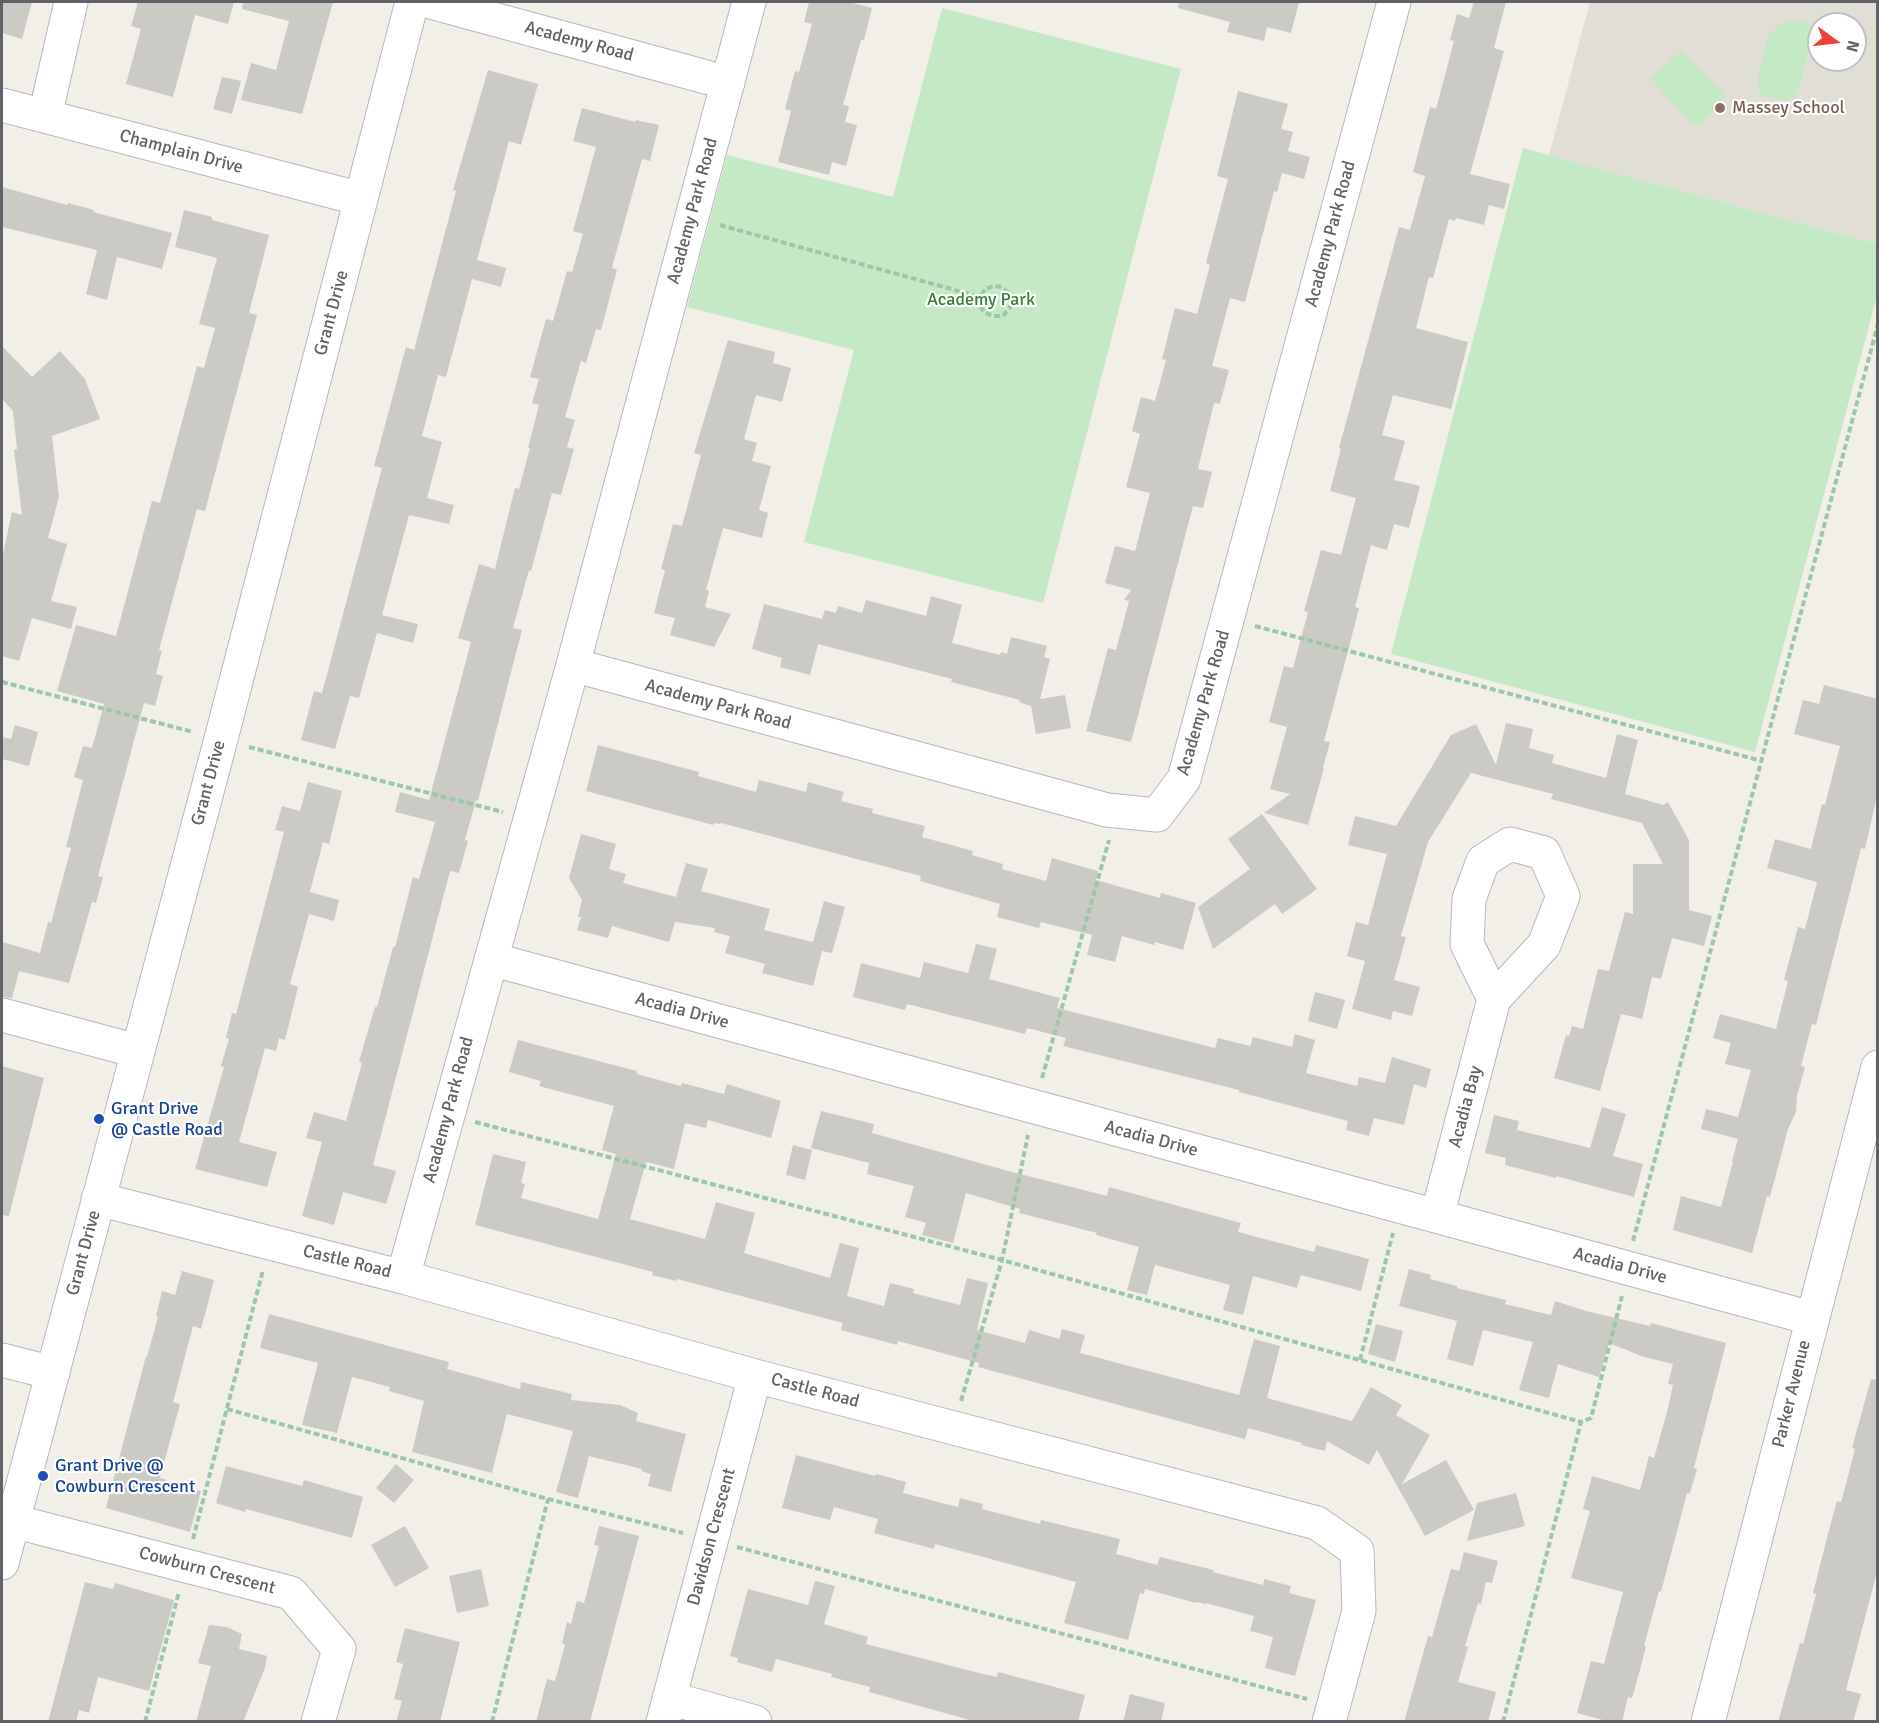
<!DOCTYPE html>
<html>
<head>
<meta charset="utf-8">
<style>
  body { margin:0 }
  #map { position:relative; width:1879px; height:1723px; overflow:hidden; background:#f1efe8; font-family:Signika,sans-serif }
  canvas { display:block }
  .frame { position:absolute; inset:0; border:3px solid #5f6368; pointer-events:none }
  .north { position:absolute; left:1807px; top:12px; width:60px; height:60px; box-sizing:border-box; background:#fff; border:2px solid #bfc1c3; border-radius:50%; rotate:105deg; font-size:16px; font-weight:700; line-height:24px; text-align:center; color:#5f6368 }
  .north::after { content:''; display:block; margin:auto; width:21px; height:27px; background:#ea4335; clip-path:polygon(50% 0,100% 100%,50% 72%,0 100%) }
</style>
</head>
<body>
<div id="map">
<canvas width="1879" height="1723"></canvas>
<div class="frame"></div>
<div class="north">N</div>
</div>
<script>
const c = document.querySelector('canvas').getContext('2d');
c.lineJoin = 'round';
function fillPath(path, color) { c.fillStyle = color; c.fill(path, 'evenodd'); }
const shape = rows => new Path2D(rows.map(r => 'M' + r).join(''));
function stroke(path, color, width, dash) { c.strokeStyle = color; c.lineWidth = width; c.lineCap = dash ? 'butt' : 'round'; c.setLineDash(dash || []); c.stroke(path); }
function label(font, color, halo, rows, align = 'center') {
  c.font = font + ' Signika,sans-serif'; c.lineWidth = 4.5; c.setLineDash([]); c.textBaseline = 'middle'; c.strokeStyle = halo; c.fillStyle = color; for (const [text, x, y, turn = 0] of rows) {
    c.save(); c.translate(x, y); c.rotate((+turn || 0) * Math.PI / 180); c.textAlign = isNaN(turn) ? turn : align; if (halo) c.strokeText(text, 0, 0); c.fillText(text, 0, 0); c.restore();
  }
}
fillPath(shape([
  [1590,2,1877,2,1877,244,1549,155],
  [1819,24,1855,24,1855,60,1819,60]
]), '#e1ded6');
fillPath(shape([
  [942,8,1181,69,1043,603,804,542,854,350,687,307,727,155,893,197],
  [1804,21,1809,24,1813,34,1798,91,1793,98,1787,101,1763,96,1758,88,1758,78,1769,34,1783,22],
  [1681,51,1725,96,1701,126,1691,123,1651,79],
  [1523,148,1877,244,1877,296,1755,752,1391,654]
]), '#c5e8c5');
fillPath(shape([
  [2,2,32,2,22,39,2,33],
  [138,2,234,2,228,24,195,15,173,97,126,84,141,29,131,26],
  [243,2,333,2,302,114,241,100,251,63,276,70,289,21,242,9],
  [809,2,849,2,872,8,864,40,861,40,843,105,849,106,845,122,857,125,846,166,832,162,829,175,778,162,791,111,785,109,795,71,799,72,812,24,804,22],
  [1179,2,1299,2,1291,33,1267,27,1264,41,1227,32,1230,22,1178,8],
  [1474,2,1506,2,1494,48,1504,51,1470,174,1510,184,1504,209,1489,205,1484,225,1456,218,1455,221,1449,219,1433,278,1429,277,1416,328,1468,342,1451,409,1393,395,1382,435,1405,441,1394,480,1420,486,1409,528,1394,524,1387,550,1371,545,1355,607,1359,608,1348,651,1324,741,1330,742,1323,768,1324,768,1308,825,1264,813,1290,794,1270,789,1287,727,1269,722,1284,666,1293,668,1308,612,1304,611,1321,550,1341,555,1356,498,1330,491,1341,449,1339,448,1399,227,1410,230,1425,176,1413,172,1430,107,1436,109,1454,41,1450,40,1457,14,1469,18],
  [488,70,538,84,521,145,509,141,477,260,506,268,501,287,472,279,446,377,438,375,422,436,442,442,427,498,454,505,449,524,409,515,382,615,418,624,413,643,377,633,359,698,350,696,335,749,301,740,314,691,322,693,382,468,374,466,406,347,414,350,456,191,453,190],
  [222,77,241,81,232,114,213,109],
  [1238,91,1288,104,1281,129,1293,132,1288,151,1310,157,1304,179,1282,173,1277,192,1274,191,1245,302,1230,298,1212,366,1229,370,1220,404,1214,403,1198,469,1212,472,1203,508,1193,506,1131,742,1086,731,1108,648,1116,650,1129,601,1124,600,1131,590,1105,583,1115,546,1135,551,1150,493,1126,487,1140,434,1132,431,1141,397,1155,401,1166,360,1162,359,1175,308,1197,314,1210,265,1206,263,1228,179,1217,176],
  [582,108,635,122,636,120,659,125,650,161,642,159,616,253,612,268,617,270,601,330,596,329,586,363,581,361,565,417,575,420,567,447,574,449,561,495,552,493,531,571,529,570,513,628,522,630,478,801,476,800,465,840,468,841,459,873,450,871,373,1165,396,1171,386,1204,343,1192,334,1225,302,1216,322,1142,306,1138,314,1112,346,1121,362,1063,359,1062,364,1044,375,1007,377,1007,393,947,395,947,413,877,419,879,435,822,395,812,400,792,429,800,471,642,458,638,479,564,495,569,515,488,519,489,530,448,528,448,539,405,532,403,539,379,530,377,546,319,553,321,567,271,572,272,583,234,573,231,596,147,573,141],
  [2,187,67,205,68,203,94,210,93,212,172,233,162,269,117,257,107,300,86,294,97,250,2,227],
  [184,210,212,217,212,220,269,235,249,313,257,315,205,511,197,509,159,650,162,651,156,674,163,676,155,706,144,703,98,876,103,877,96,903,92,902,69,983,19,971,12,998,2,997,2,942,40,953,48,922,51,923,71,848,66,847,83,780,74,777,83,746,92,748,104,704,57,691,76,625,116,636,152,501,160,503,197,366,204,368,215,328,199,324,217,258,175,247],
  [728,340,775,352,773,363,791,368,782,402,756,395,744,439,757,443,752,461,771,466,759,510,768,513,762,538,723,528,706,590,709,591,705,607,731,614,714,647,670,635,675,618,654,613,665,570,661,569,673,524,682,526,701,455,694,453],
  [2,346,32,377,60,351,85,379,100,419,52,436,59,497,48,538,67,544,51,601,77,607,71,629,32,618,19,661,2,656,2,559,12,512,22,515,14,450,17,449,13,411,2,399],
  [931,596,962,605,952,643,1000,655,1001,652,1007,654,1011,637,1047,646,1044,657,1050,659,1040,699,1065,695,1071,728,1036,734,1031,706,1019,702,1020,700,951,682,952,679,818,644,810,675,780,667,782,658,752,649,764,604,822,619,825,610,836,613,838,606,862,613,866,600,926,616],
  [1824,685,1878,699,1878,792,1865,849,1861,848,1816,1025,1812,1024,1801,1066,1805,1067,1797,1096,1796,1112,1788,1129,1770,1197,1767,1196,1752,1253,1673,1230,1681,1196,1721,1207,1733,1162,1732,1161,1738,1139,1701,1129,1706,1109,1738,1117,1751,1070,1725,1064,1731,1043,1713,1038,1720,1014,1776,1029,1788,981,1784,980,1798,927,1805,929,1817,882,1767,868,1775,839,1811,849,1822,804,1825,805,1840,746,1794,734,1803,700,1819,704],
  [1506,723,1533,729,1529,748,1554,755,1552,763,1606,778,1617,734,1638,740,1625,794,1663,805,1668,802,1689,840,1689,910,1712,916,1704,946,1672,938,1661,979,1652,977,1642,1019,1621,1014,1600,1091,1554,1078,1559,1060,1566,1035,1569,1036,1572,1026,1583,1029,1598,969,1609,971,1625,912,1633,914,1633,864,1663,864,1642,823,1551,799,1553,794,1471,773,1428,842,1401,936,1406,937,1394,980,1420,987,1412,1016,1393,1011,1391,1020,1352,1009,1365,961,1347,956,1356,922,1368,925,1387,854,1348,845,1355,816,1396,826,1451,735,1476,724,1496,765],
  [15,725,38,732,29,766,2,759,2,737,11,739],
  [598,745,699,772,698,776,756,792,759,780,806,792,808,782,844,792,841,801,873,809,872,813,925,826,922,837,973,851,972,855,1003,864,1002,869,1046,881,1052,858,1098,871,1096,880,1160,898,1161,893,1196,903,1183,950,1155,942,1154,945,1122,936,1115,962,1087,955,1092,935,1041,922,1039,928,997,917,1000,904,920,881,921,876,721,823,720,824,714,823,713,825,586,791],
  [308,782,342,791,329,844,323,842,310,892,339,900,334,921,309,914,290,984,298,987,285,1040,279,1038,276,1051,265,1048,239,1142,277,1152,267,1187,195,1169,224,1067,221,1066,229,1039,226,1038,232,1013,236,1014,284,832,275,830,282,806,300,811],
  [1262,814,1317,889,1282,914,1275,904,1213,949,1198,907,1250,869,1228,839],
  [581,834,616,844,609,869,626,874,623,883,676,897,686,863,708,869,701,891,770,909,764,930,813,942,824,901,845,907,832,953,822,951,813,986,762,973,765,964,725,953,730,936,714,932,715,928,675,922,669,942,612,926,608,938,577,930,581,917,578,917,582,900,569,878],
  [976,944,997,949,989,979,1060,998,1057,1008,1215,1048,1218,1038,1250,1046,1253,1037,1292,1047,1295,1034,1315,1040,1306,1073,1357,1086,1359,1077,1385,1083,1392,1057,1431,1069,1426,1088,1414,1084,1404,1125,1374,1118,1369,1136,1346,1130,1348,1121,1239,1092,1239,1090,1063,1046,1066,1038,1027,1028,1025,1034,907,1004,905,1010,853,997,861,963,920,978,924,962,968,973],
  [1315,992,1345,1000,1337,1029,1308,1021],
  [518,1040,637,1071,637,1074,681,1086,682,1083,724,1094,727,1084,781,1101,771,1138,708,1120,706,1128,685,1123,674,1169,646,1162,630,1219,705,1239,716,1202,755,1213,744,1253,830,1278,840,1243,859,1248,847,1296,884,1306,890,1283,914,1289,913,1293,960,1305,967,1278,988,1283,977,1330,1025,1343,1029,1330,1059,1339,1062,1329,1085,1335,1080,1353,1239,1395,1254,1339,1280,1346,1267,1398,1352,1421,1371,1387,1402,1405,1396,1415,1430,1435,1402,1484,1446,1460,1474,1510,1425,1536,1377,1450,1369,1465,1327,1441,1325,1451,1301,1445,1302,1443,1248,1428,1245,1439,978,1367,979,1363,898,1341,897,1345,841,1330,843,1323,677,1279,676,1281,652,1275,653,1272,475,1225,493,1154,526,1162,521,1183,525,1184,521,1198,598,1219,616,1154,602,1150,614,1106,539,1086,541,1081,509,1072],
  [2,1066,44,1078,9,1216,2,1215],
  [1602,1107,1626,1114,1613,1156,1643,1164,1634,1197,1556,1176,1556,1178,1505,1165,1506,1158,1485,1153,1494,1115,1519,1121,1517,1130,1590,1148],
  [821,1111,874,1124,872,1133,1012,1172,1107,1196,1109,1187,1241,1223,1238,1232,1314,1252,1316,1245,1369,1259,1361,1291,1301,1275,1297,1288,1253,1276,1243,1315,1223,1310,1230,1285,1155,1265,1147,1295,1127,1290,1139,1247,1096,1235,1097,1233,1019,1213,1020,1209,966,1193,953,1243,922,1235,926,1223,905,1217,914,1186,867,1174,869,1163,811,1148],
  [793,1145,812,1150,805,1180,786,1175],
  [1409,1269,1431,1275,1430,1279,1457,1286,1457,1288,1506,1300,1505,1304,1551,1315,1555,1301,1586,1311,1650,1326,1651,1323,1726,1343,1694,1468,1697,1469,1690,1493,1687,1493,1661,1592,1659,1591,1644,1646,1646,1646,1640,1670,1632,1698,1628,1697,1622,1722,1610,1722,1577,1713,1591,1661,1604,1664,1623,1592,1571,1578,1590,1511,1583,1509,1592,1476,1640,1490,1649,1456,1654,1458,1667,1412,1673,1385,1668,1384,1673,1364,1644,1357,1609,1343,1599,1377,1558,1364,1549,1398,1519,1390,1533,1342,1483,1330,1473,1366,1447,1359,1457,1321,1399,1306],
  [182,1271,214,1280,201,1329,193,1326,173,1402,180,1404,160,1478,167,1480,166,1482,201,1491,190,1532,106,1508,146,1356,147,1357,158,1317,156,1316,162,1291,175,1295],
  [269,1314,449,1362,447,1369,520,1389,521,1382,572,1394,571,1400,620,1405,638,1413,636,1421,686,1434,671,1492,648,1486,651,1474,641,1471,642,1469,589,1456,578,1498,556,1492,573,1431,507,1414,492,1473,412,1452,424,1401,389,1391,390,1387,352,1377,337,1433,302,1425,318,1363,260,1348],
  [1376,1324,1403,1331,1395,1362,1368,1354],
  [1871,1379,1878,1380,1878,1568,1846,1690,1861,1694,1853,1722,1778,1722,1800,1643,1803,1644,1816,1594,1813,1593,1829,1530,1837,1501,1841,1502,1847,1480,1855,1449,1852,1448],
  [796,1455,875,1476,876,1474,906,1482,903,1493,958,1507,960,1498,983,1504,982,1509,1040,1524,1041,1520,1120,1539,1116,1554,1157,1565,1160,1557,1214,1570,1213,1572,1263,1585,1264,1579,1291,1586,1289,1593,1316,1600,1295,1676,1265,1668,1273,1637,1250,1631,1254,1616,1206,1603,1206,1604,1197,1602,1196,1603,1145,1589,1144,1594,1140,1593,1128,1640,1064,1623,1076,1582,935,1544,934,1549,874,1533,878,1519,834,1507,830,1520,782,1508],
  [396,1464,414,1480,394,1503,376,1488],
  [226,1466,302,1486,304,1480,363,1497,352,1538,246,1509,245,1512,216,1503],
  [1516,1493,1525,1526,1467,1541,1477,1503],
  [405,1526,429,1568,395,1587,371,1545],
  [599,1526,639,1536,590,1722,536,1722,547,1679,555,1681,565,1645,562,1643,567,1622,571,1624,577,1601,584,1603,599,1546,594,1545],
  [1464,1552,1498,1561,1492,1583,1486,1582,1481,1604,1478,1603,1465,1646,1468,1647,1458,1682,1496,1692,1488,1722,1404,1722,1428,1636,1432,1637,1451,1569,1459,1571],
  [481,1569,489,1606,457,1613,449,1576],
  [815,1581,835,1586,824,1624,868,1637,866,1644,983,1674,997,1677,998,1672,1085,1695,1078,1722,977,1722,869,1692,870,1687,831,1677,832,1674,776,1659,772,1672,737,1662,738,1658,730,1656,748,1589,808,1605],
  [85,1582,113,1589,115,1583,174,1600,149,1691,98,1677,89,1713,79,1710,76,1722,48,1722],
  [209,1625,227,1627,242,1634,239,1649,267,1656,265,1668,243,1722,196,1722,211,1666,198,1663],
  [405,1628,460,1642,440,1722,396,1722,402,1701,394,1699,403,1664,396,1662],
  [1130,1694,1165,1703,1161,1722,1123,1722]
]), '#cccac5');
const minor = shape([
  [431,2,728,83],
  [749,2,573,665,1107,810,1157,815,1184,779,1394,2],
  [2,105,361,199],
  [45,116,71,2],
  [491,959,1811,1318],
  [2,1015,137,1051],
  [98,1199,403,1277,755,1376,1317,1523,1357,1551,1359,1611,1329,1722],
  [1437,1216,1494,999,1544,945,1563,896,1544,853,1510,844,1483,861,1469,899,1467,944,1494,999],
  [403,1277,573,665],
  [2,1360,53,1373],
  [13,1521,291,1593,339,1649,318,1722],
  [2,1563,221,739,412,2],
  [669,1698,755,1722],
  [663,1722,755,1376],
  [1708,1722,1878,1067]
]);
stroke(minor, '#b5b8bc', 35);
stroke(shape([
  [720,225,980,297,980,306,985,313,994,316,1003,316,1010,308,1012,301,1009,293,1002,287,994,286,985,289,980,297],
  [1255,626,1762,761],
  [2,682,193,732],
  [249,747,503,812],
  [1042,1078,1109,840],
  [475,1122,1002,1260,1581,1422],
  [1633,1241,1878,324],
  [1360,1360,1393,1233],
  [961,1401,1002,1260,1028,1135],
  [227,1409,548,1499,683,1533],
  [193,1539,263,1270],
  [737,1547,1307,1699],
  [145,1722,179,1592],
  [492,1722,548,1499],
  [1503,1722,1581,1422,1591,1418,1622,1296]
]), '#9cc7a9', 4, [6, 3]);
stroke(minor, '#fff', 33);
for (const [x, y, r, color] of [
  [1720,108,6,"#8d6e63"],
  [99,1119,6,"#1a4fb4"],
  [43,1476,6,"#1a4fb4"]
]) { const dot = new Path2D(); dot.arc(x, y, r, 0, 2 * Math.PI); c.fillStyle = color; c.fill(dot); stroke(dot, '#fff', 2); }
label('18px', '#5f6368', '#fff', [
  ["Academy Road",579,42,15],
  ["Champlain Drive",181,152,15],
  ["Academy Park Road",693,211,-75],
  ["Academy Park Road",1331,234,-75],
  ["Grant Drive",332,313,-75],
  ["Academy Park Road",1204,703,-74],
  ["Academy Park Road",718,705,15],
  ["Grant Drive",209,783,-75],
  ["Acadia Drive",682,1011,15],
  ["Acadia Bay",1466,1107,-75],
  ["Academy Park Road",449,1110,-75],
  ["Acadia Drive",1151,1139,15],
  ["Grant Drive",84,1253,-75],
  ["Castle Road",347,1262,14],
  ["Acadia Drive",1620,1266,15],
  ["Castle Road",815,1391,15],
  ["Parker Avenue",1792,1394,-76],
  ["Davidson Crescent",712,1537,-75],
  ["Cowburn Crescent",207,1571,15]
]);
label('18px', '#785e54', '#fff', [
  ["Massey School",1732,108]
], 'left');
label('18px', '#348238', '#fff', [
  ["Academy Park",981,300]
]);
label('18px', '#164399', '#fff', [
  ["Grant Drive",111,1109],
  ["@ Castle Road",111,1130],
  ["Grant Drive @",55,1466],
  ["Cowburn Crescent",55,1487]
], 'left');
</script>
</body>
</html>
